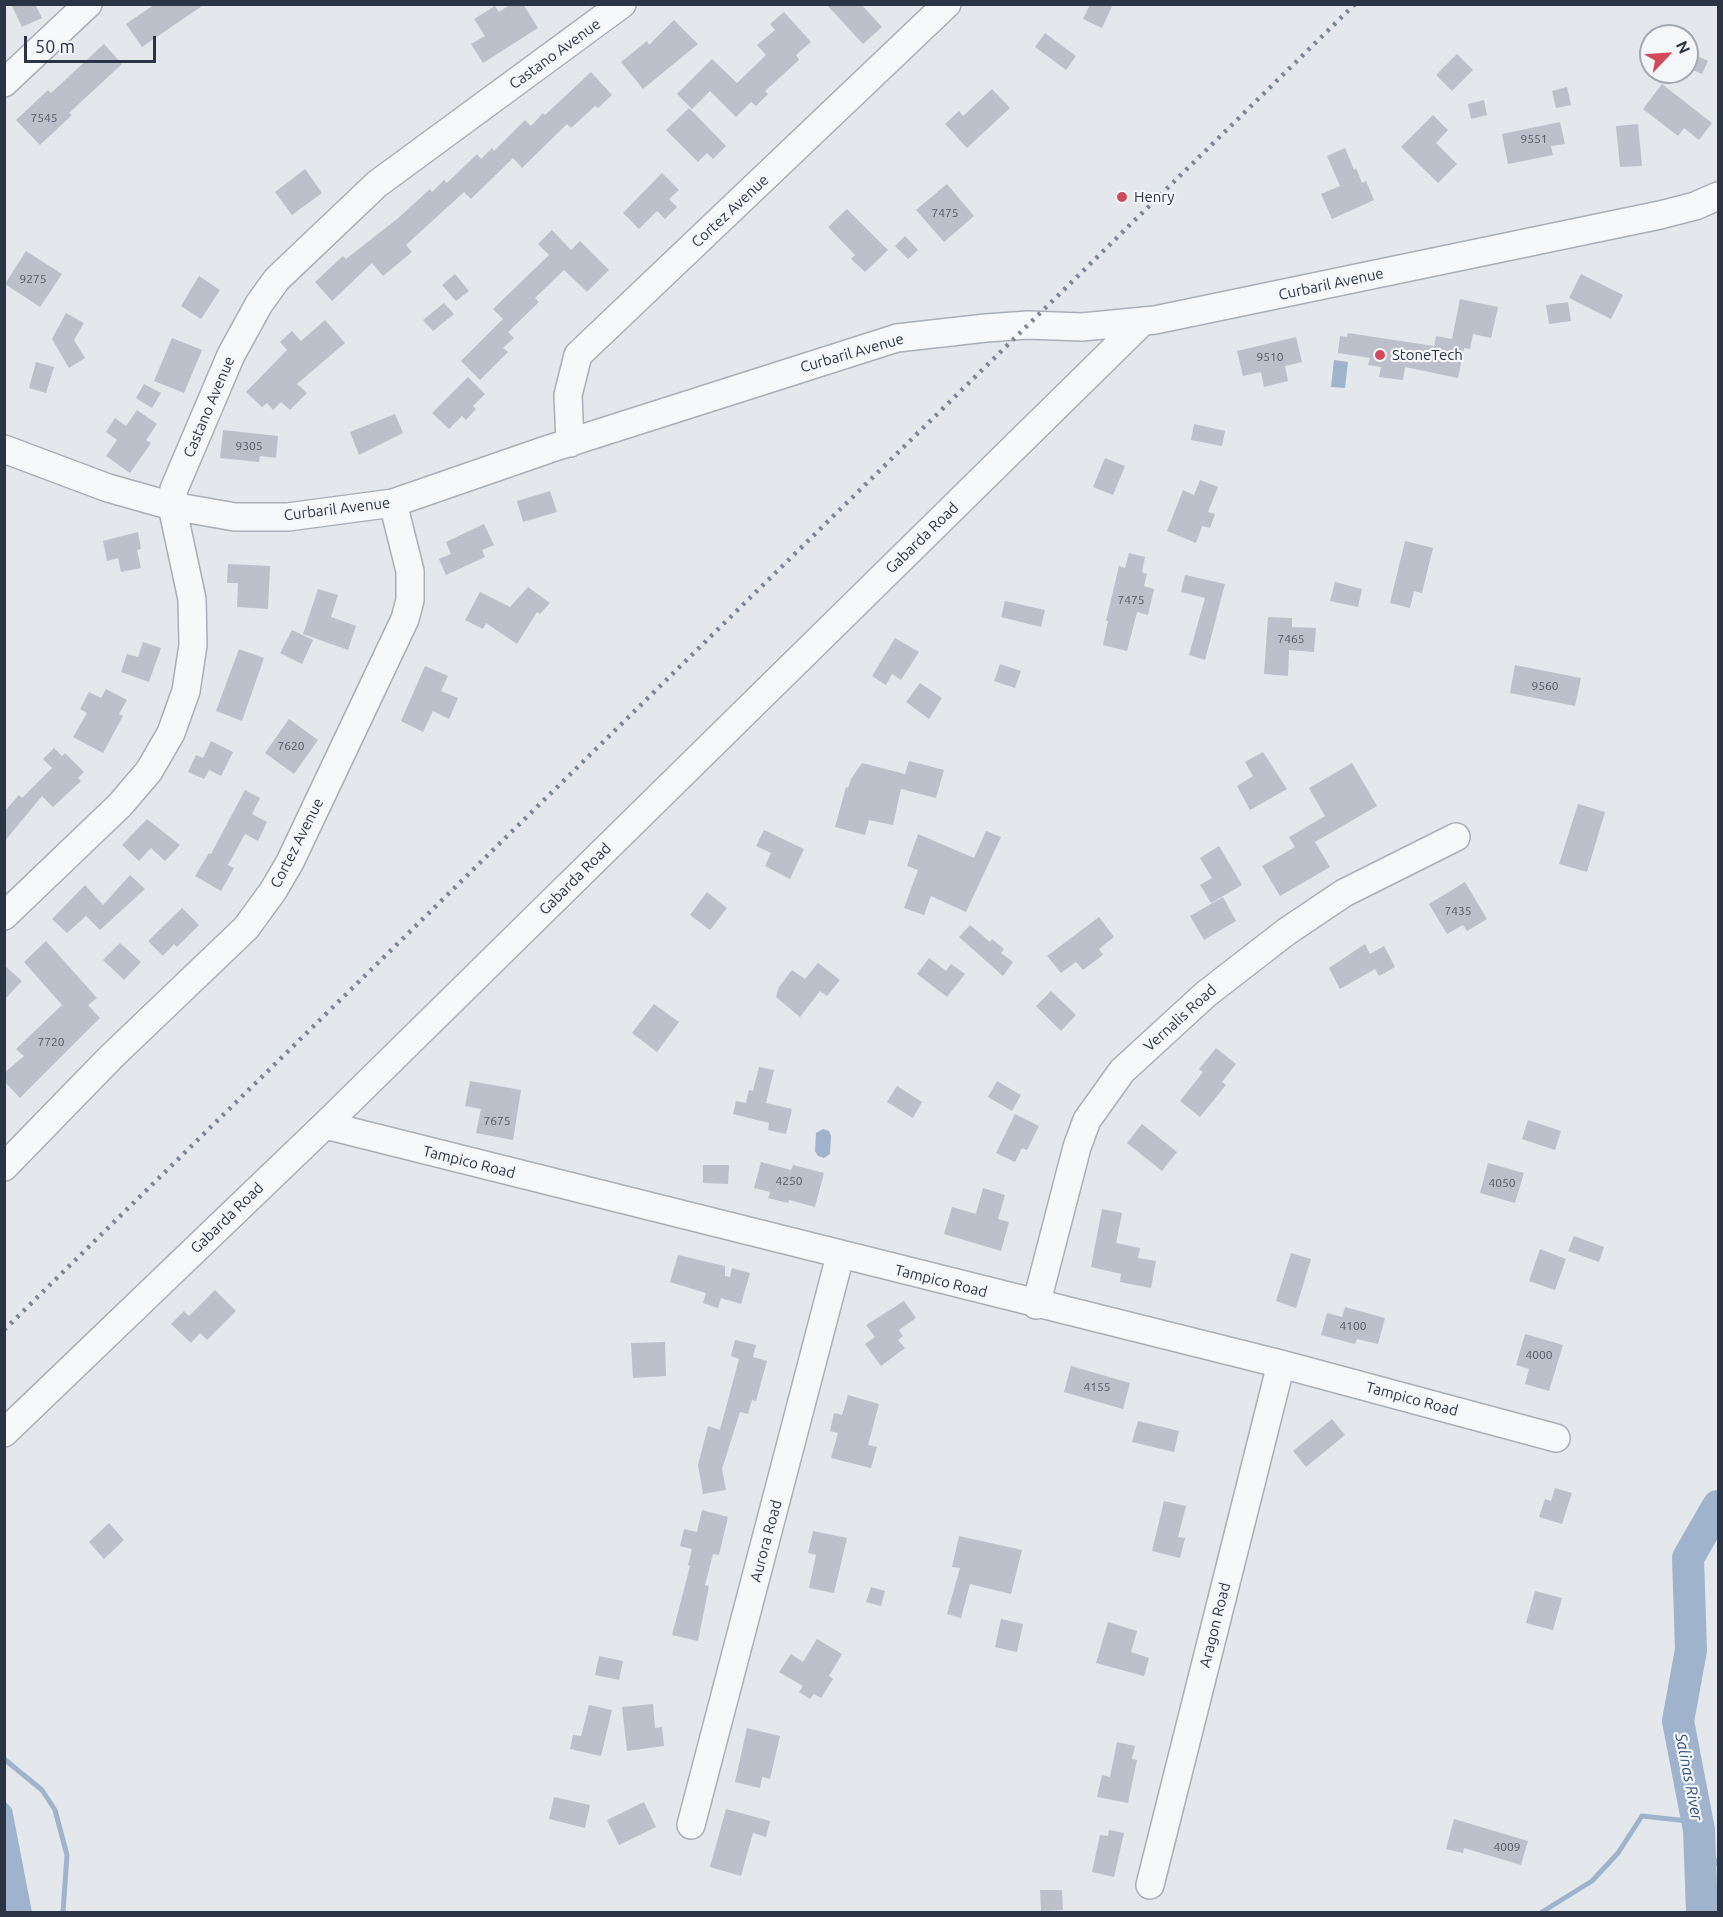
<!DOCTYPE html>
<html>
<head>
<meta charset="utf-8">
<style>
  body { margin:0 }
  #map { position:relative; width:1723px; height:1917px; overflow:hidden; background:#e4e7ec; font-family:Ubuntu,sans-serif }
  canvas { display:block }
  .frame { position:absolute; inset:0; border:6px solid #2b3445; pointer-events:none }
  .north { position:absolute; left:1639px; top:24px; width:60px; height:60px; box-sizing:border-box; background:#f4f6f9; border:2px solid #a4a8b1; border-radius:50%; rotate:65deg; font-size:16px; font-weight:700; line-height:24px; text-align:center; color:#2b3445 }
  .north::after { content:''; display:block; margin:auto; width:21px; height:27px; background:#d1495b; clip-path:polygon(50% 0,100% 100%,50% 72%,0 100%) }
  .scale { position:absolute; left:24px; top:36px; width:132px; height:27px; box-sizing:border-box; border:3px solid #2b3445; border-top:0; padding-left:8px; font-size:18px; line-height:21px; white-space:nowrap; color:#2b3445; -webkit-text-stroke:4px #f4f6f9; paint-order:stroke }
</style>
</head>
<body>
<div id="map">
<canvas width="1723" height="1917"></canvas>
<div class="frame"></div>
<div class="north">N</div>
<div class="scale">50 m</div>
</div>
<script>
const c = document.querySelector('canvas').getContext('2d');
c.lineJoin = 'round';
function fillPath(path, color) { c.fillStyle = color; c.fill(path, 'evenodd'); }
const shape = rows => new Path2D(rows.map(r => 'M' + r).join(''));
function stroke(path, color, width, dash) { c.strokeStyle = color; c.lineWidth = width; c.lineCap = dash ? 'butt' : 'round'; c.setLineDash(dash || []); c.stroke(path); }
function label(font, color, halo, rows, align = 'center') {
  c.font = font + ' Ubuntu,sans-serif'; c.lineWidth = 4.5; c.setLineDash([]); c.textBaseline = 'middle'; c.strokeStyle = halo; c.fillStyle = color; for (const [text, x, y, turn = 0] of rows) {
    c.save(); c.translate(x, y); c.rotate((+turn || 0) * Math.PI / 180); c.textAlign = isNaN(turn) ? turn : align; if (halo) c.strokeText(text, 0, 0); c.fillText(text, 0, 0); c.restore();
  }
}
fillPath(shape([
  [1334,360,1348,362,1345,388,1331,387],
  [823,1129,829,1131,831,1136,830,1154,824,1158,818,1156,815,1151,816,1133],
  [5,1801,12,1809,32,1912,5,1912]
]), '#9fb4cc');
stroke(shape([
  [4,1759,42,1790,55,1810,67,1855,63,1912],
  [1700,1843,1718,1864],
  [1542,1912,1592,1881,1618,1853,1642,1816,1697,1822]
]), '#9fb4cc', 5);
stroke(shape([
  [1702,1912,1699,1830,1678,1721,1691,1650,1688,1558,1718,1506]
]), '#9fb4cc', 32);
fillPath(shape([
  [11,4,35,4,42,18,22,27],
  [155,4,205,4,142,47,126,24],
  [511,4,523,4,538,28,483,63,471,44,485,36,474,19,495,6,499,12],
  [826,4,861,4,882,27,863,44],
  [1090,4,1113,4,1102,28,1083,19],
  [784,12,811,42,796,55,799,60,765,91,768,94,756,106,751,102,736,117,710,91,692,109,677,94,712,59,737,83,766,55,757,45,775,30,770,24],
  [674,20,698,44,643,89,621,62,647,41,649,45],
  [1045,33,1076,56,1066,70,1035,47],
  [104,44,122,64,69,113,72,115,40,145,16,120,48,90,51,93],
  [1687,51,1708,61,1702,74,1687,67],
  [1457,54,1473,70,1452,91,1436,75],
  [591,72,612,95,598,108,595,106,571,128,567,124,522,168,513,158,471,199,464,192,406,245,412,252,383,276,372,263,332,301,315,282,343,256,346,259,397,219,430,189,432,192,444,180,447,183,477,154,481,159,492,148,494,151,525,120,531,126,543,113,545,115],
  [1662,84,1712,123,1699,140,1684,128,1678,136,1643,109],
  [1567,87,1571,105,1556,108,1552,91],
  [992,89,1010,108,967,148,945,124,959,111,963,116],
  [1484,100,1487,115,1471,119,1468,104],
  [689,108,726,146,713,159,707,153,698,162,666,130],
  [1433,115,1448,130,1436,143,1457,164,1438,183,1401,147],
  [1560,122,1565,144,1551,146,1553,155,1508,164,1502,134],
  [1638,124,1642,166,1620,167,1616,126],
  [1345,148,1354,170,1356,168,1362,183,1366,181,1374,200,1332,219,1321,194,1340,186,1327,156],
  [305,169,322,193,292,215,275,192],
  [662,173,679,190,669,199,677,207,665,219,657,211,639,229,623,213],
  [947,184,974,216,944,242,916,210],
  [847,209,888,250,865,272,851,259,855,255,828,227],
  [552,230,571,250,580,241,609,270,587,292,564,270,535,298,539,302,508,332,514,338,503,348,508,352,480,380,461,361,503,319,493,309,549,255,538,244],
  [905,236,918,250,908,259,895,246],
  [26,251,62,274,40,307,5,284],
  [455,274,469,291,456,301,442,285],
  [1581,274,1623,295,1611,319,1569,298],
  [199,276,220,290,201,319,181,306],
  [1460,299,1498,307,1491,338,1473,334,1470,349,1464,348,1458,378,1405,367,1403,380,1379,377,1381,367,1368,365,1370,358,1338,353,1340,336,1347,337,1348,333,1434,346,1436,336,1452,339],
  [1568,302,1571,321,1549,324,1546,305],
  [444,303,454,314,433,331,423,320],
  [66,313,84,323,74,340,85,358,69,368,52,339],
  [325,320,345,343,297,384,307,393,290,410,281,402,273,410,267,403,262,407,246,392,287,350,280,342,292,331,301,341],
  [1296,337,1302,362,1285,366,1288,381,1264,387,1261,372,1243,376,1237,351],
  [172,338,202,350,184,393,154,381],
  [36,362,54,367,46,393,29,388],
  [468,377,485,394,473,406,476,409,466,420,462,416,449,429,432,413],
  [144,384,161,393,152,408,136,398],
  [137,410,157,424,146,440,151,443,130,473,106,456,117,440,106,432,115,418,126,426],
  [395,414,403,433,359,455,350,432],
  [1194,424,1225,431,1222,446,1191,440],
  [223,430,278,436,276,458,260,456,259,462,220,458],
  [1105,458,1125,466,1113,495,1093,487],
  [1200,480,1218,487,1208,512,1215,514,1210,528,1202,526,1196,543,1167,531,1183,490,1194,495],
  [550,491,557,512,523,522,517,501],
  [484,524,494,545,482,550,485,557,446,575,439,559,451,554,446,542],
  [138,532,141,549,137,550,141,568,121,572,118,558,107,561,103,541],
  [1405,541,1433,548,1422,593,1414,591,1410,608,1390,603],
  [1129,553,1145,557,1142,572,1147,574,1144,586,1154,589,1148,615,1137,612,1127,651,1103,645,1108,621,1106,621,1119,566,1125,568],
  [228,564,270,566,268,609,237,607,238,583,227,583],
  [1185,575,1225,584,1205,660,1189,655,1205,598,1181,592],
  [1335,582,1362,589,1358,607,1330,601],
  [528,587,550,603,540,614,537,612,517,644,486,623,483,629,465,620,480,592,510,607],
  [318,589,338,595,331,617,356,626,348,650,303,634],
  [1005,601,1045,610,1041,627,1001,617],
  [1268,617,1292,618,1292,627,1316,628,1314,652,1289,650,1288,676,1264,674],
  [292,630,313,640,302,664,280,653],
  [895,638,919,652,901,680,892,674,886,685,872,676],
  [143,642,161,648,149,682,121,672,127,654,138,657],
  [239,649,264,658,242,721,216,711],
  [1000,664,1021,671,1015,688,994,681],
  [1515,665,1581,678,1575,706,1510,693],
  [425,666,448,676,441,691,458,698,449,719,433,711,423,732,401,721],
  [920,683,942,698,929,719,906,702],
  [106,689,127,700,119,714,123,716,103,753,73,737,87,713,80,709,89,692,101,698],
  [289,719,318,740,294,774,265,753],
  [211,741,233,752,221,776,209,770,204,779,188,772,196,755,203,758],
  [54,748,62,756,65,753,84,772,78,778,81,781,53,807,42,796,4,842,4,812,19,795,22,798,52,768,43,759],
  [1263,752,1287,789,1250,810,1237,786,1253,776,1245,762],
  [909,761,944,770,936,798,901,789,893,825,869,820,865,835,835,827,846,787,848,788,851,779,862,763,905,774],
  [1352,763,1377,806,1315,842,1330,867,1280,896,1262,866,1295,847,1289,837,1325,816,1309,788],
  [245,790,260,798,252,814,267,822,258,841,245,834,228,865,234,868,221,891,195,876,209,853,211,854],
  [1578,804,1605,812,1587,872,1559,864],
  [147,819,180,845,165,861,151,848,139,861,122,845],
  [764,830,804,849,790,879,765,866,771,853,756,846],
  [986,831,1001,837,966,912,931,896,924,915,904,908,918,870,907,866,918,834,974,858],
  [1219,846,1242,885,1211,903,1200,885,1212,878,1200,858],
  [130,875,145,889,100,930,86,916,67,933,52,919,85,885,103,905],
  [1465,882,1487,919,1467,931,1463,925,1447,934,1429,904],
  [707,892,727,908,710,930,690,915],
  [1223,897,1236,921,1204,940,1190,916],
  [182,908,199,925,177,947,174,944,163,956,148,941],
  [1099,917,1114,937,1099,949,1103,955,1083,970,1076,962,1061,973,1047,956],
  [970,925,990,942,992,939,1004,949,1001,953,1013,962,1003,976,959,937],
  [46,941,97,998,88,1005,100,1018,20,1098,4,1081,4,1073,24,1056,16,1049,62,1005,24,962],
  [120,943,141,962,124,980,103,960],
  [1365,944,1370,954,1384,946,1395,967,1379,976,1375,969,1340,989,1329,968],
  [929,958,946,971,951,964,965,974,947,997,917,974],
  [818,963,840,980,827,996,820,991,800,1017,776,997,779,987,792,970,805,979],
  [4,965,22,981,4,1000],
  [1051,991,1076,1015,1061,1031,1036,1006],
  [654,1004,679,1022,657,1052,632,1033],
  [1216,1048,1236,1064,1222,1082,1226,1085,1200,1117,1180,1101,1203,1072,1199,1069],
  [759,1067,774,1070,766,1103,792,1109,786,1134,768,1130,769,1123,733,1114,736,1101,746,1103,749,1090,753,1091],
  [470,1081,521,1090,513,1140,476,1133,481,1109,465,1106],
  [997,1081,1021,1095,1012,1111,988,1097],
  [897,1086,922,1102,913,1118,887,1102],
  [1015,1114,1039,1126,1027,1150,1022,1148,1015,1162,996,1153],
  [1528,1120,1561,1131,1555,1150,1522,1139],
  [1142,1124,1177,1152,1162,1171,1127,1143],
  [761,1162,791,1170,793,1165,824,1173,815,1207,789,1200,788,1203,768,1198,770,1192,754,1188],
  [1488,1163,1524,1173,1515,1203,1480,1193],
  [703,1165,729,1165,728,1184,703,1183],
  [983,1188,1005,1195,998,1219,1009,1222,1001,1251,944,1234,952,1207,976,1214],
  [1102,1209,1122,1213,1116,1243,1140,1248,1138,1258,1156,1261,1151,1288,1120,1282,1121,1274,1091,1267],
  [1574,1236,1604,1247,1599,1262,1568,1251],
  [1540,1249,1566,1259,1555,1290,1529,1281],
  [1291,1253,1311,1259,1296,1308,1276,1301],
  [678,1255,725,1266,725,1276,730,1277,732,1268,750,1273,741,1304,721,1298,718,1308,703,1303,706,1293,670,1282],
  [215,1290,236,1311,207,1340,200,1333,191,1343,171,1324,184,1311,189,1316],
  [904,1301,916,1318,899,1330,903,1336,898,1340,905,1348,881,1366,865,1344,875,1337,866,1325],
  [1345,1307,1385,1318,1378,1344,1357,1339,1355,1344,1321,1335,1327,1313,1342,1317],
  [1525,1334,1563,1345,1549,1391,1525,1384,1529,1369,1516,1365],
  [735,1340,756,1345,753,1357,767,1361,756,1401,752,1400,748,1414,740,1412,722,1469,726,1490,703,1494,698,1465,708,1426,720,1430,739,1359,731,1356],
  [665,1342,666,1376,633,1378,631,1343],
  [1071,1366,1130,1383,1123,1409,1064,1392],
  [848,1395,879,1404,868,1445,877,1447,871,1468,831,1458,838,1433,830,1431,834,1413,842,1415],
  [1332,1419,1345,1435,1306,1467,1293,1451],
  [1138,1421,1179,1431,1174,1452,1132,1442],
  [1555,1488,1572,1493,1562,1524,1539,1517,1545,1499,1551,1501],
  [1164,1501,1186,1506,1178,1537,1185,1538,1180,1558,1152,1551],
  [702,1510,728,1517,719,1555,713,1554,705,1585,709,1586,698,1641,672,1635,690,1566,688,1565,692,1549,680,1546,684,1529,697,1532],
  [109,1523,124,1540,104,1559,89,1542],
  [813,1531,847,1538,834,1593,809,1588,816,1555,808,1553],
  [959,1536,1022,1550,1011,1594,970,1584,961,1618,947,1614,960,1568,952,1567],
  [871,1587,885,1591,881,1606,866,1602],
  [1535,1591,1562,1598,1553,1630,1526,1623],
  [1001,1619,1023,1624,1017,1652,995,1647],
  [1108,1622,1137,1631,1131,1652,1149,1658,1144,1676,1096,1663],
  [817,1639,842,1654,829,1676,833,1679,821,1698,814,1694,810,1699,799,1692,803,1686,779,1672,791,1654,803,1662],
  [599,1656,623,1661,619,1680,595,1675],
  [653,1704,655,1728,662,1727,664,1746,627,1751,622,1707],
  [589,1705,612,1710,601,1756,570,1749,573,1735,581,1736],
  [747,1728,780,1736,770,1779,762,1777,760,1788,735,1782],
  [1117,1742,1135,1746,1132,1759,1137,1760,1128,1803,1097,1797,1102,1775,1110,1777],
  [554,1797,590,1805,585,1828,549,1819],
  [644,1802,656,1827,619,1845,607,1820],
  [726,1809,770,1821,766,1837,753,1833,741,1876,710,1867],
  [1454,1819,1528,1841,1521,1865,1464,1848,1463,1853,1446,1849],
  [1109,1830,1124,1833,1114,1877,1092,1872,1100,1835,1108,1836],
  [1040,1890,1062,1890,1063,1910,1041,1911]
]), '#bbc0ca');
const minor = shape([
  [4,83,88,4],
  [570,443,568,395,578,355,947,4],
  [4,449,108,488,172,506,235,517,288,517,393,503,549,449,897,338,986,328,1028,325,1082,327,1155,320,1660,215,1695,206,1718,196],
  [4,916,120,805,149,771,171,733,186,691,193,645,192,599,172,506,174,489,231,355,259,304,277,279,377,184,622,4],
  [325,1125,1281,1364,1556,1438],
  [4,1167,111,1057,246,928,273,891,290,862,405,619,410,600,410,571,393,503],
  [1036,1305,1077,1147,1087,1120,1122,1071,1206,994,1286,932,1344,893,1456,837],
  [4,1433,325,1125,1143,321],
  [691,1825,840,1256],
  [1150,1885,1281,1364]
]);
stroke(minor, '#a9aeb7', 30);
stroke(minor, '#f7f8fa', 27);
stroke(shape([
  [4,1330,1355,4]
]), '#7d8696', 4.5, [3, 6]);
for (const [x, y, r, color] of [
  [1122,197,6,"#d1495b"],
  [1380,355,6,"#d1495b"]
]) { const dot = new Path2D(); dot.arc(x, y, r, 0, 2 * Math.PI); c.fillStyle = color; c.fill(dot); stroke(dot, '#f4f6f9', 2); }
label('12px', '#4f5766', null, [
  ["7545",44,118],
  ["9551",1534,139],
  ["7475",945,213],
  ["9275",33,279],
  ["9510",1270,357],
  ["9305",249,446],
  ["7475",1131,600],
  ["7465",1291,639],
  ["9560",1545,686],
  ["7620",291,746],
  ["7435",1458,911],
  ["7720",51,1042],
  ["7675",497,1121],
  ["4250",789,1181],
  ["4050",1502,1183],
  ["4100",1353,1326],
  ["4000",1539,1355],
  ["4155",1097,1387],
  ["4009",1507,1847]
]);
label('15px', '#2b3445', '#f4f6f9', [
  ["Castano Avenue",555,54,-36],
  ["Cortez Avenue",730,211,-43],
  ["Curbaril Avenue",1331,284,-12],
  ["Curbaril Avenue",852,353,-16],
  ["Castano Avenue",209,407,-67],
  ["Curbaril Avenue",337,509,-7],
  ["Gabarda Road",922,538,-44],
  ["Cortez Avenue",297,843,-63],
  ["Gabarda Road",575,879,-45],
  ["Vernalis Road",1180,1018,-42],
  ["Tampico Road",469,1162,14],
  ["Gabarda Road",227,1218,-44],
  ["Tampico Road",941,1281,14],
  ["Tampico Road",1412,1399,15],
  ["Aurora Road",766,1541,-75],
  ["Aragon Road",1215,1625,-76]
]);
label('15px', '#2b3445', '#f4f6f9', [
  ["Henry",1134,197],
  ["StoneTech",1392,355]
], 'left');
label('italic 16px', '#34527a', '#f4f6f9', [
  ["Salinas River",1689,1777,79]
]);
</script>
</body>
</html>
